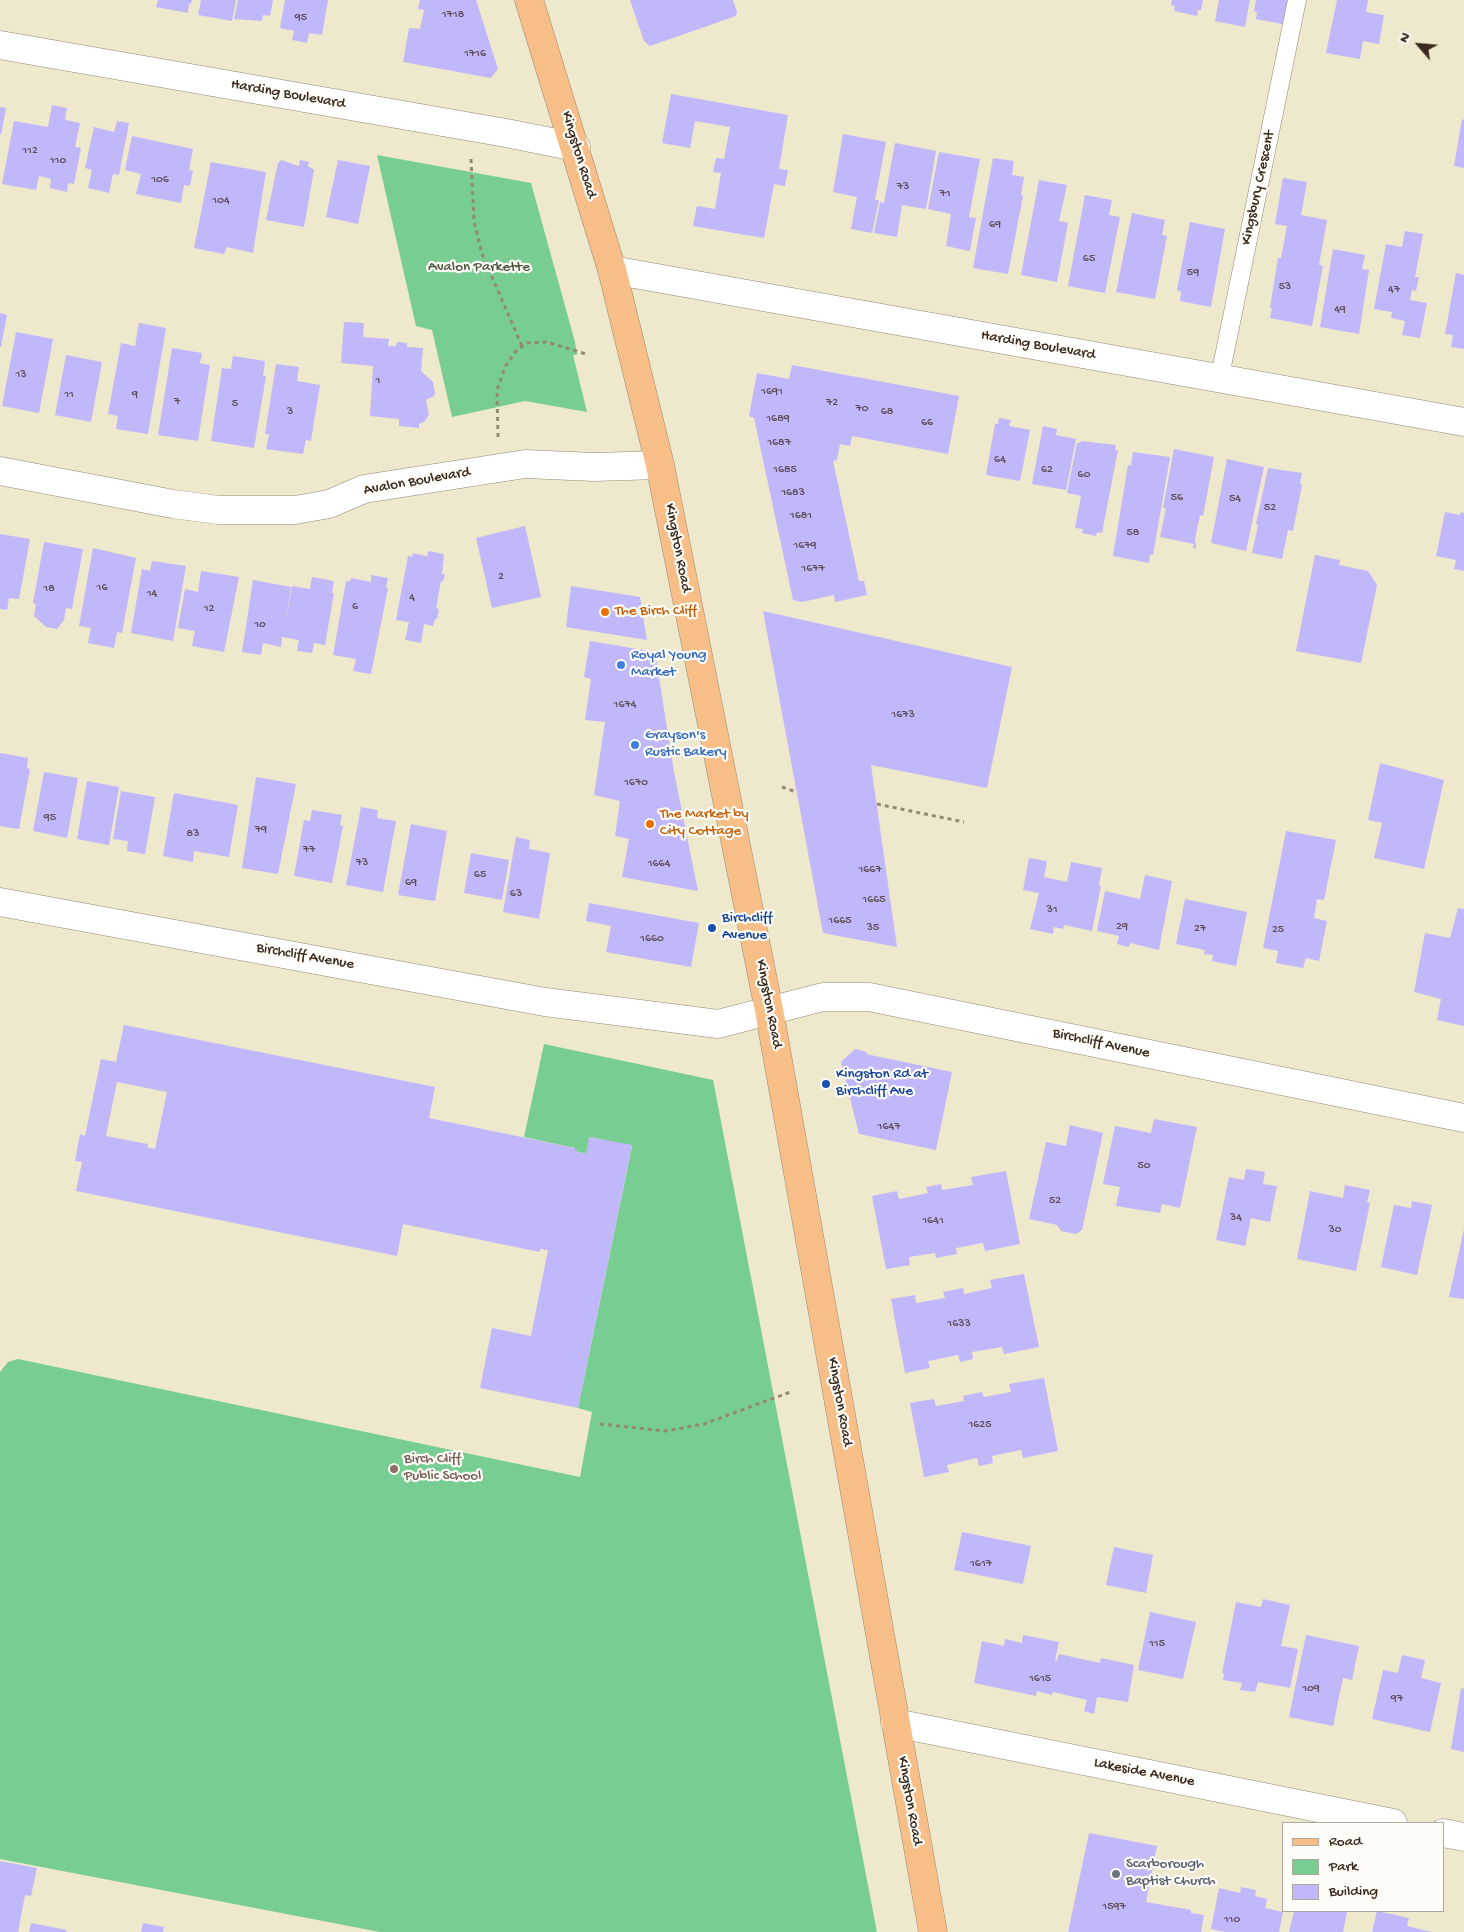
<!DOCTYPE html>
<html>
<head>
<meta charset="utf-8">
<style>
  body { margin:0 }
  #map { position:relative; width:1464px; height:1932px; overflow:hidden; background:#eee8cc; font-family:"Gochi Hand",sans-serif }
  canvas { display:block }
  .legend { position:absolute; left:1282px; top:1822px; width:162px; height:90px; box-sizing:border-box; background:#fdfcf7; border:1px solid #afa8a0; margin:0; padding:6px 9px; list-style:none; font-size:15px; color:#3b2a1e }
  .legend li { display:flex; align-items:center; gap:10px; height:25px }
  .legend b { width:25px; border:1px solid #afa8a0 }
  .north { position:absolute; left:1394px; top:20px; width:50px; height:50px; -webkit-text-stroke:4px #fdfcf7; paint-order:stroke; rotate:297deg; font-size:14px; font-weight:700; line-height:20px; text-align:center; color:#3b2a1e }
  .north::after { content:''; display:block; margin:auto; width:18px; height:22px; background:#3b2a1e; clip-path:polygon(50% 0,100% 100%,50% 72%,0 100%) }
</style>
</head>
<body>
<div id="map">
<canvas width="1464" height="1932"></canvas>
<ul class="legend">
<li><b style="height:6px;background:#f7be87"></b>Road</li>
<li><b style="height:14px;background:#78ce92"></b>Park</li>
<li><b style="height:14px;background:#c1b7fb"></b>Building</li>
</ul>
<div class="north">N</div>
</div>
<script>
const c = document.querySelector('canvas').getContext('2d');
c.lineJoin = 'round';
function fillPath(path, color) { c.fillStyle = color; c.fill(path, 'evenodd'); }
const shape = rows => new Path2D(rows.map(r => 'M' + r).join(''));
function stroke(path, color, width, dash) { c.strokeStyle = color; c.lineWidth = width; c.lineCap = dash ? 'butt' : 'round'; c.setLineDash(dash || []); c.stroke(path); }
function label(font, color, halo, rows, align = 'center') {
  c.font = font + ' "Gochi Hand",sans-serif'; c.lineWidth = 4.5; c.setLineDash([]); c.textBaseline = 'middle'; c.strokeStyle = halo; c.fillStyle = color; for (const [text, x, y, turn = 0] of rows) {
    c.save(); c.translate(x, y); c.rotate((+turn || 0) * Math.PI / 180); c.textAlign = isNaN(turn) ? turn : align; if (halo) c.strokeText(text, 0, 0); c.fillText(text, 0, 0); c.restore();
  }
}
fillPath(shape([
  [377,155,531,183,575,342,577,355,573,355,587,412,525,401,452,417,432,330,416,326],
  [544,1044,713,1080,877,1932,380,1932,0,1859,0,1372,8,1362,18,1359,580,1477,592,1412,578,1408,632,1146,590,1137,586,1154,575,1151,575,1148,524,1137]
]), '#78ce92');
fillPath(shape([
  [158,0,192,0,191,4,189,3,188,13,156,7],
  [201,0,236,0,232,21,198,15],
  [238,0,273,0,270,16,263,15,262,21,234,19],
  [285,0,328,0,322,35,309,33,307,43,292,40,294,31,280,28],
  [420,0,476,0,498,69,491,78,403,62,409,28,420,29,424,10,418,9],
  [630,0,733,0,737,12,736,16,650,46,644,41],
  [1172,0,1203,0,1201,10,1198,10,1197,16,1174,11,1175,6,1171,5],
  [1219,0,1250,0,1245,27,1215,21],
  [1256,0,1292,0,1287,25,1256,19,1257,12,1254,11],
  [1337,0,1368,0,1366,12,1384,15,1379,44,1363,41,1360,59,1326,53],
  [671,94,788,115,779,169,788,170,785,186,774,184,764,238,693,226,697,206,715,209,721,173,713,172,716,158,724,159,730,127,695,121,690,148,662,143],
  [52,105,67,108,65,120,80,123,75,147,81,148,74,184,68,183,67,192,50,188,51,179,39,176,36,190,2,184,14,121,48,127],
  [0,107,6,108,1,135,0,134],
  [1462,119,1464,120,1464,168,1454,166],
  [117,121,129,123,119,175,113,174,109,193,88,188,92,170,85,168,94,127,114,132],
  [843,134,886,142,875,200,879,200,872,233,851,229,857,197,833,192],
  [132,136,193,149,189,170,193,171,190,186,184,185,181,203,136,194,141,174,125,170],
  [895,143,936,151,926,209,902,205,897,237,874,233,880,202,884,203],
  [939,152,980,159,969,217,976,218,970,251,946,246,951,214,928,209],
  [993,158,1014,161,1012,175,1024,177,1021,195,1023,196,1008,274,973,268],
  [281,160,299,166,300,160,309,162,308,166,314,170,304,227,266,220,278,163],
  [338,160,370,166,358,224,326,217],
  [211,162,266,172,253,253,227,247,224,254,194,248],
  [1283,178,1307,182,1301,215,1327,220,1319,265,1323,266,1312,326,1270,318,1272,308,1270,308,1278,258,1281,258,1287,226,1275,224],
  [1039,180,1067,185,1059,221,1068,223,1057,282,1021,275],
  [1085,195,1112,200,1109,215,1120,217,1105,293,1068,286],
  [1132,213,1165,220,1162,235,1167,236,1155,299,1116,292],
  [1190,222,1225,229,1211,307,1180,301,1181,292,1177,290],
  [1405,231,1423,234,1415,277,1419,277,1416,291,1412,290,1410,300,1427,303,1420,338,1402,335,1405,321,1391,318,1392,312,1374,309,1386,244,1402,247],
  [1333,249,1365,255,1362,269,1369,270,1359,334,1320,327],
  [1456,273,1464,275,1464,349,1451,347,1453,335,1445,334],
  [0,313,7,315,1,347,0,347],
  [344,322,364,323,363,337,389,339,388,346,396,346,397,342,407,343,407,347,423,348,421,371,433,382,435,393,434,396,426,400,429,415,424,422,419,424,419,428,399,426,399,419,370,416,373,366,341,363],
  [139,323,166,328,148,434,116,429,118,416,108,414,121,343,135,346],
  [16,332,53,339,39,413,2,406],
  [172,348,202,353,200,363,210,365,198,441,158,435],
  [66,355,102,362,91,422,55,415],
  [233,356,265,361,263,376,266,376,254,448,211,441,222,368,231,369],
  [276,364,299,367,297,381,320,385,311,441,306,440,303,454,266,449,269,434,265,434],
  [792,365,959,396,948,454,852,436,850,446,840,444,837,460,833,461,859,581,864,581,867,595,835,602,834,595,802,602,793,600,754,418,749,416,757,373,789,379],
  [999,418,1011,420,1009,426,1030,430,1020,481,986,475,995,424,998,424],
  [1043,426,1057,429,1056,435,1076,439,1066,490,1032,484],
  [1081,441,1116,445,1115,450,1118,450,1102,533,1097,532,1096,536,1082,533,1083,529,1075,528,1081,496,1067,493,1077,443,1080,443],
  [1174,449,1214,457,1203,516,1200,515,1195,539,1196,549,1193,548,1194,544,1160,537,1166,508,1163,508],
  [1133,452,1170,457,1153,555,1150,555,1149,563,1113,556,1128,465,1131,466],
  [1227,459,1264,467,1246,551,1211,543],
  [1268,468,1302,473,1300,484,1302,485,1293,531,1288,530,1282,559,1252,553,1258,525,1256,524],
  [1445,512,1460,515,1461,512,1464,513,1464,571,1454,569,1456,560,1436,556],
  [525,526,541,597,492,608,476,538],
  [0,534,30,539,19,599,9,598,7,610,0,609],
  [44,542,83,549,72,609,66,608,64,620,57,629,46,627,34,616,36,604,33,603],
  [93,548,136,558,122,633,117,632,114,648,88,643,91,628,79,626],
  [428,551,444,554,442,574,445,574,443,581,441,581,436,608,439,609,437,619,435,619,433,626,424,624,421,643,405,640,409,622,396,620,408,556,412,557,413,553,426,556,427,558],
  [1315,555,1340,560,1339,565,1368,571,1377,585,1361,663,1296,651],
  [152,561,186,566,173,641,131,633,142,569,150,571],
  [201,571,239,577,224,652,192,646,195,631,178,628,185,589,198,592],
  [371,575,388,578,386,587,388,588,371,674,353,671,356,659,333,655,346,581,350,581,351,578,371,582],
  [312,577,334,581,332,593,334,593,325,645,314,643,312,653,297,651,299,640,282,637,281,647,263,643,261,655,242,652,253,580,291,587,285,624,292,586,310,589],
  [571,586,640,597,647,640,566,627],
  [763,611,1012,667,987,788,871,765,897,947,823,933],
  [590,641,655,652,674,772,698,891,622,877,629,839,615,836,620,801,594,795,605,722,585,720,591,679,584,677],
  [0,753,28,758,27,768,30,769,19,829,0,826],
  [1380,763,1444,780,1424,869,1374,858,1382,823,1368,820],
  [44,772,78,778,67,838,33,831],
  [256,777,296,784,278,874,242,868],
  [87,781,119,787,109,845,77,839],
  [121,791,155,797,145,854,127,851,128,841,113,839],
  [174,793,238,805,229,857,194,851,193,862,163,856],
  [361,807,378,810,377,818,396,821,383,892,346,885],
  [312,810,342,815,340,825,343,826,332,883,294,876,304,820,310,821],
  [411,824,447,831,435,901,398,895],
  [1286,831,1336,840,1324,900,1317,899,1314,918,1327,921,1319,961,1306,958,1303,968,1276,963,1278,951,1263,948],
  [516,837,530,840,529,849,550,853,539,919,503,912],
  [471,853,509,860,502,900,464,893],
  [1029,858,1047,861,1044,877,1067,882,1071,862,1102,868,1099,885,1101,886,1092,931,1064,925,1063,929,1054,927,1053,934,1030,929,1039,893,1023,890],
  [1145,875,1172,881,1159,950,1130,943,1129,947,1117,944,1119,936,1097,931,1105,891,1140,899],
  [1185,899,1247,912,1236,966,1212,961,1213,955,1204,954,1205,950,1176,944],
  [589,903,699,923,691,967,606,952,611,926,586,921],
  [1458,908,1464,909,1464,1026,1437,1020,1441,999,1414,992,1425,933,1450,938],
  [124,1025,435,1087,429,1118,575,1148,575,1151,586,1154,589,1137,632,1145,578,1408,480,1388,492,1328,531,1336,548,1250,540,1249,540,1252,403,1224,397,1256,76,1191,82,1162,75,1161,80,1134,85,1136,101,1059,116,1062],
  [117,1082,167,1092,155,1149,147,1147,148,1144,106,1136],
  [855,1049,867,1052,866,1054,952,1072,936,1150,859,1134,841,1062],
  [1154,1119,1197,1127,1180,1208,1162,1204,1160,1213,1116,1206,1120,1187,1103,1184,1115,1126,1151,1133],
  [1070,1125,1103,1133,1082,1230,1076,1234,1061,1231,1057,1225,1029,1219,1046,1142,1066,1146],
  [1246,1169,1265,1172,1263,1184,1277,1186,1270,1222,1251,1218,1245,1246,1216,1240,1229,1177,1244,1180],
  [1006,1171,1020,1244,985,1251,983,1243,956,1248,957,1254,936,1258,935,1253,909,1257,910,1265,886,1269,872,1196,897,1191,899,1199,928,1193,926,1187,941,1184,942,1190,973,1185,971,1177],
  [1345,1185,1370,1190,1367,1202,1370,1203,1356,1271,1297,1259,1310,1191,1343,1198],
  [1412,1201,1432,1205,1417,1275,1381,1267,1394,1205,1411,1208],
  [1464,1229,1464,1299,1449,1297],
  [1024,1274,1039,1347,1004,1354,1002,1347,972,1352,973,1359,960,1362,958,1355,928,1361,930,1368,905,1373,891,1299,915,1295,916,1303,945,1298,943,1292,963,1288,964,1294,992,1288,990,1280],
  [1044,1378,1058,1451,1023,1458,1021,1450,992,1456,993,1463,979,1466,977,1458,947,1465,949,1472,924,1477,910,1403,934,1399,936,1406,964,1401,963,1396,982,1392,984,1397,1011,1392,1009,1384],
  [962,1532,1031,1546,1023,1584,954,1570],
  [1114,1547,1153,1555,1146,1593,1106,1585],
  [1263,1599,1290,1605,1281,1646,1298,1649,1290,1688,1258,1682,1255,1692,1240,1690,1242,1683,1223,1680,1224,1674,1222,1673,1236,1602,1261,1607],
  [1150,1612,1196,1622,1183,1679,1138,1670],
  [1023,1635,1059,1642,1055,1660,1057,1661,1059,1654,1100,1663,1101,1658,1134,1665,1128,1702,1097,1697,1094,1714,1084,1711,1087,1700,1053,1692,1052,1695,1037,1691,1036,1696,974,1683,982,1641,1004,1646,1005,1639,1022,1643],
  [1306,1635,1359,1646,1352,1680,1343,1678,1333,1726,1289,1717],
  [1402,1655,1425,1660,1421,1678,1441,1683,1430,1732,1372,1719,1383,1670,1398,1673],
  [1461,1688,1464,1689,1464,1752,1451,1749],
  [1089,1833,1157,1846,1146,1902,1191,1910,1191,1913,1204,1915,1201,1932,1068,1932],
  [0,1861,37,1868,31,1896,25,1895,18,1932,0,1932],
  [1241,1887,1256,1890,1255,1896,1267,1899,1265,1908,1283,1912,1279,1932,1225,1932,1211,1929,1219,1888,1240,1893],
  [1294,1911,1347,1912,1343,1932,1289,1932],
  [1377,1911,1409,1918,1407,1926,1431,1932,1372,1932],
  [31,1923,67,1930,66,1932,29,1932],
  [143,1923,164,1927,163,1932,141,1932]
]), '#c1b7fb');
const lane = shape([
  [1220,376,1297,0]
]);
const street = shape([
  [0,45,506,133,576,147],
  [612,270,1464,422],
  [0,471,173,504,218,510,295,510,329,504,364,489,525,464,594,467,660,465],
  [0,902,545,1002,718,1024,823,997,869,997,1464,1118],
  [895,1723,1393,1823],
  [1443,1833,1464,1837]
]);
const primary = shape([
  [529,0,612,270,660,465,769,1010,933,1932]
]);
stroke(lane, '#948975', 19);
stroke(street, '#948975', 29);
stroke(primary, '#948975', 29);
stroke(shape([
  [471,159,474,221,482,254,522,346],
  [498,437,497,390,505,367,516,351,527,343,547,342,586,354],
  [782,787,796,792],
  [877,804,964,822],
  [600,1424,665,1431,704,1424,793,1391]
]), '#948975', 3, [4, 4]);
stroke(lane, '#fff', 18);
stroke(street, '#fff', 28);
stroke(primary, '#f7be87', 28);
for (const [x, y, r, color] of [
  [605,612,5,"#e8710a"],
  [621,665,5,"#3f7fe0"],
  [635,745,5,"#3f7fe0"],
  [650,824,5,"#e8710a"],
  [712,928,5,"#1a4fb4"],
  [826,1084,5,"#1a4fb4"],
  [394,1469,5,"#8d6e63"],
  [1116,1874,5,"#6b7280"]
]) { const dot = new Path2D(); dot.arc(x, y, r, 0, 2 * Math.PI); c.fillStyle = color; c.fill(dot); stroke(dot, '#fdfcf7', 2); }
label('12px', '#5c4d55', null, [
  ["1718",453,15],
  ["95",301,18],
  ["1716",475,54],
  ["112",30,151],
  ["110",58,161],
  ["106",160,180],
  ["73",903,187],
  ["71",945,194],
  ["104",221,201],
  ["69",995,225],
  ["65",1089,259],
  ["59",1193,273],
  ["53",1285,287],
  ["47",1394,290],
  ["49",1340,310],
  ["13",21,375],
  ["1",378,381],
  ["1691",772,392],
  ["11",69,395],
  ["9",135,395],
  ["7",177,402],
  ["72",832,403],
  ["5",235,404],
  ["70",862,409],
  ["3",290,412],
  ["68",887,412],
  ["1689",778,419],
  ["66",927,423],
  ["1687",779,443],
  ["64",1000,460],
  ["1685",785,470],
  ["62",1047,470],
  ["60",1084,475],
  ["1683",793,493],
  ["56",1177,498],
  ["54",1235,499],
  ["52",1270,508],
  ["1681",801,516],
  ["58",1133,533],
  ["1679",805,546],
  ["1677",813,569],
  ["2",501,577],
  ["16",102,588],
  ["18",49,589],
  ["14",152,594],
  ["4",412,598],
  ["6",355,607],
  ["12",209,609],
  ["10",260,625],
  ["1674",625,705],
  ["1673",903,715],
  ["1670",636,783],
  ["95",50,818],
  ["79",261,830],
  ["83",193,834],
  ["77",309,850],
  ["73",362,863],
  ["1664",659,864],
  ["1667",870,870],
  ["65",480,875],
  ["69",411,883],
  ["63",516,894],
  ["1665",874,900],
  ["31",1052,910],
  ["1665",840,921],
  ["29",1122,927],
  ["35",873,928],
  ["27",1200,929],
  ["25",1278,930],
  ["1660",652,939],
  ["1647",889,1127],
  ["50",1144,1166],
  ["52",1055,1201],
  ["34",1236,1218],
  ["1641",933,1221],
  ["30",1335,1230],
  ["1633",959,1324],
  ["1625",980,1425],
  ["1617",981,1564],
  ["115",1157,1644],
  ["1615",1040,1679],
  ["109",1311,1689],
  ["97",1397,1699],
  ["1597",1114,1907],
  ["110",1232,1920]
]);
label('15px', '#3b2a1e', '#fdfcf7', [
  ["Harding Boulevard",288,95,10],
  ["Kingston Road",578,155,73],
  ["Kingsbury Crescent",1259,188,-78],
  ["Harding Boulevard",1038,346,10],
  ["Avalon Boulevard",417,482,-10],
  ["Kingston Road",677,548,79],
  ["Birchcliff Avenue",305,957,10],
  ["Kingston Road",768,1004,79],
  ["Birchcliff Avenue",1101,1044,12],
  ["Kingston Road",839,1402,80],
  ["Lakeside Avenue",1144,1773,11],
  ["Kingston Road",909,1801,80]
]);
label('15px', '#4d5b41', '#fdfcf7', [
  ["Avalon Parkette",479,268]
]);
label('15px', '#c56008', '#fdfcf7', [
  ["The Birch Cliff",615,612],
  ["The Market by",660,815],
  ["City Cottage",660,832]
], 'left');
label('15px', '#366cbe', '#fdfcf7', [
  ["Royal Young",631,656],
  ["Market",631,673],
  ["Grayson's",645,736],
  ["Rustic Bakery",645,753]
], 'left');
label('15px', '#164399', '#fdfcf7', [
  ["Birchcliff",722,919],
  ["Avenue",722,936],
  ["Kingston Rd at",836,1075],
  ["Birchcliff Ave",836,1092]
], 'left');
label('15px', '#785e54', '#fdfcf7', [
  ["Birch Cliff",404,1460],
  ["Public School",404,1477]
], 'left');
label('15px', '#5b616d', '#fdfcf7', [
  ["Scarborough",1126,1865],
  ["Baptist Church",1126,1882]
], 'left');
</script>
</body>
</html>
